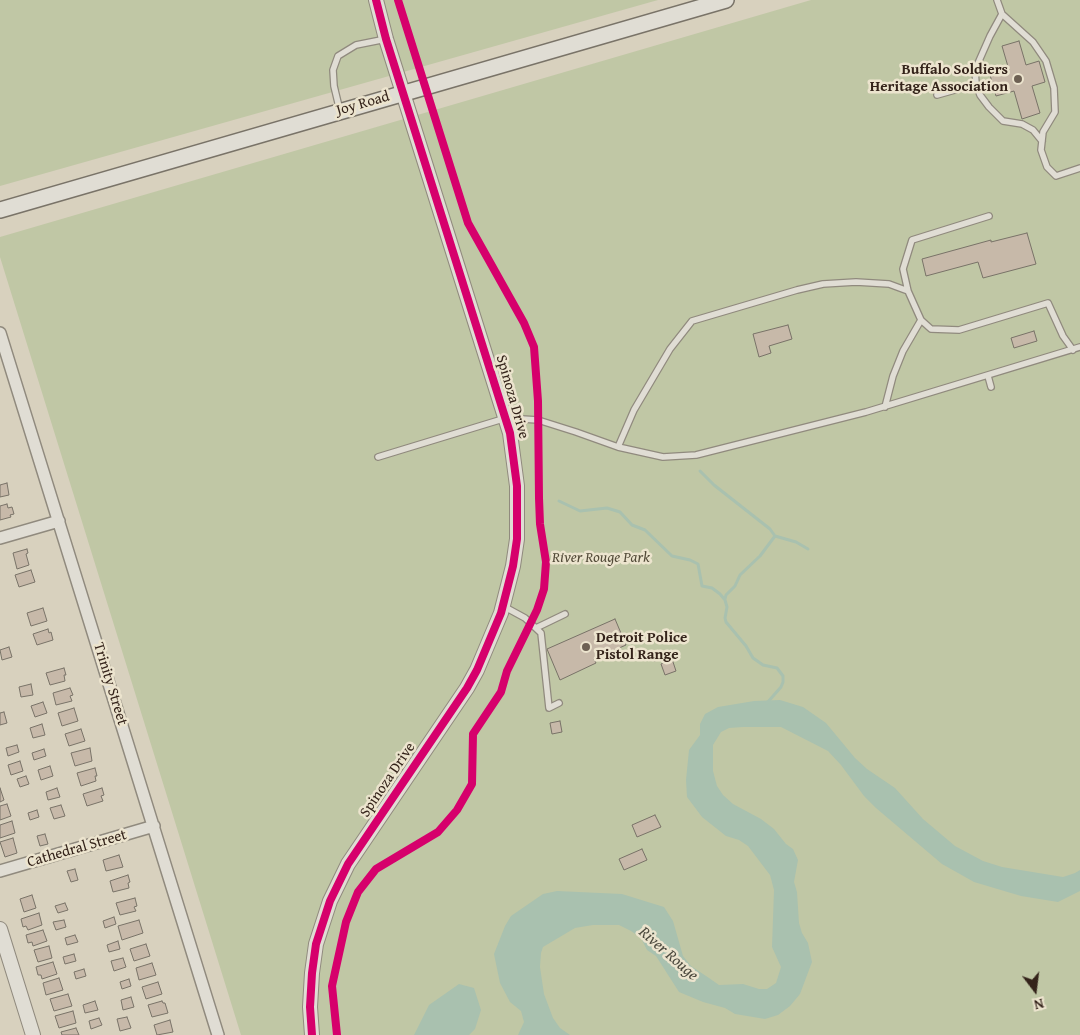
<!DOCTYPE html>
<html>
<head>
<meta charset="utf-8">
<style>
  body { margin:0 }
  #map { position:relative; width:1080px; height:1035px; overflow:hidden; background:#d8d1be; font-family:"Gentium Book Plus",serif }
  canvas { display:block }
  .north { position:absolute; left:1010px; top:965px; width:50px; height:50px; -webkit-text-stroke:4px #ece4ce; paint-order:stroke; rotate:165deg; font-size:14px; font-weight:700; line-height:20px; text-align:center; color:#34231a }
  .north::after { content:''; display:block; margin:auto; width:18px; height:22px; background:#34231a; clip-path:polygon(50% 0,100% 100%,50% 72%,0 100%) }
</style>
</head>
<body>
<div id="map">
<canvas width="1080" height="1035"></canvas>
<div class="north">N</div>
</div>
<script>
const c = document.querySelector('canvas').getContext('2d');
c.lineJoin = 'round';
function fillPath(path, color) { c.fillStyle = color; c.fill(path, 'evenodd'); }
const shape = rows => new Path2D(rows.map(r => 'M' + r).join(''));
function stroke(path, color, width, dash) { c.strokeStyle = color; c.lineWidth = width; c.lineCap = dash ? 'butt' : 'round'; c.setLineDash(dash || []); c.stroke(path); }
function label(font, color, halo, rows, align = 'center') {
  c.font = font + ' "Gentium Book Plus",serif'; c.lineWidth = 5; c.setLineDash([]); c.textBaseline = 'middle'; c.strokeStyle = halo; c.fillStyle = color; for (const [text, x, y, turn = 0] of rows) {
    c.save(); c.translate(x, y); c.rotate((+turn || 0) * Math.PI / 180); c.textAlign = isNaN(turn) ? turn : align; if (halo) c.strokeText(text, 0, 0); c.fillText(text, 0, 0); c.restore();
  }
}
fillPath(shape([
  [0,0,658,0,0,186],
  [811,0,1080,0,1080,1035,241,1035,0,257,0,237]
]), '#c0c7a5');
fillPath(shape([
  [780,700,803,707,826,723,855,758,867,769,895,788,923,819,955,846,983,861,1002,867,1063,877,1075,873,1080,870,1080,891,1058,902,1021,896,974,882,942,864,876,808,864,796,841,765,828,751,781,727,743,727,729,728,721,732,713,745,713,771,717,786,723,795,733,804,761,819,774,829,786,844,793,849,798,860,794,882,797,892,799,923,802,933,808,943,812,962,800,994,790,1006,778,1015,765,1019,735,1014,725,1008,703,1002,679,992,656,956,647,950,641,938,631,931,619,925,593,925,575,928,543,947,541,953,540,967,544,994,553,1018,560,1028,570,1035,518,1035,524,1022,521,1011,510,1002,500,983,494,954,505,926,511,916,543,894,557,891,622,894,664,907,673,921,683,956,691,966,709,978,719,985,743,984,759,989,767,989,776,983,781,967,772,947,774,890,770,875,748,846,739,840,726,836,702,817,687,797,686,780,689,750,700,735,700,724,705,714,718,707,754,701],
  [459,984,474,988,481,1010,475,1029,469,1035,414,1035,429,1005]
]), '#a9c1af');
stroke(shape([
  [700,471,714,485,770,529,775,536,796,542,808,549],
  [559,501,580,511,607,508,620,512,632,525,645,530,672,556,690,560,698,564,702,586,712,588,720,594,725,600,727,607,725,618,726,622,746,646,753,658,763,665,777,668,783,676,783,682,781,687,767,703],
  [725,599,726,595,735,586,740,575,760,556,775,536]
]), '#a9c1af', 3);
const building = shape([
  [1019,41,1026,65,1039,61,1045,82,1032,86,1040,113,1022,119,1014,91,996,96,990,75,1009,70,1002,46,1019,41],
  [1027,233,1036,264,983,278,978,262,926,276,922,259,991,240,991,242,1027,233],
  [788,325,792,339,769,346,771,353,759,357,753,334,788,325],
  [1034,331,1037,341,1014,348,1011,338,1034,331],
  [7,483,9,495,0,497,0,485,7,483],
  [7,504,8,508,12,507,14,514,10,515,11,517,0,520,0,506,7,504],
  [27,549,28,553,26,554,29,565,17,569,13,553,27,549],
  [31,570,35,582,19,587,15,575,31,570],
  [43,608,47,621,31,626,27,613,43,608],
  [615,619,626,645,594,659,596,663,560,680,547,649,615,619],
  [48,629,49,633,51,632,53,640,37,645,33,634,48,629],
  [9,647,12,657,2,660,0,650,9,647],
  [657,654,659,660,654,661,652,655,657,654],
  [672,659,676,671,665,675,661,664,672,659],
  [64,668,66,675,64,675,65,681,50,685,46,673,64,668],
  [31,684,33,695,21,697,19,687,31,684],
  [70,688,73,695,70,696,72,701,56,705,53,693,70,688],
  [43,702,47,713,35,717,31,706,43,702],
  [74,708,78,721,62,726,58,713,74,708],
  [4,712,7,723,0,725,0,713,4,712],
  [560,721,562,732,552,734,550,723,560,721],
  [42,724,45,735,33,738,30,728,42,724],
  [81,729,85,741,69,746,65,734,81,729],
  [17,745,19,752,8,756,6,748,17,745],
  [90,748,92,761,75,766,71,753,90,748],
  [44,749,46,756,34,760,32,753,44,749],
  [20,761,23,771,11,775,8,765,20,761],
  [50,766,53,776,41,780,38,770,50,766],
  [95,768,97,776,95,776,96,781,81,786,77,773,95,768],
  [26,776,29,784,20,787,17,779,26,776],
  [0,788,4,800,0,802,0,788],
  [57,788,60,797,48,800,46,792,57,788],
  [102,788,104,795,101,796,103,801,87,806,83,794,102,788],
  [7,804,11,816,0,820,0,806,7,804],
  [61,805,65,816,54,819,50,808,61,805],
  [37,810,39,817,30,820,28,813,37,810],
  [655,815,661,827,637,837,632,825,655,815],
  [12,821,15,833,0,838,0,825,12,821],
  [45,834,48,844,40,846,37,836,45,834],
  [13,838,17,853,5,857,0,842,13,838],
  [642,849,647,860,624,870,619,859,642,849],
  [119,855,123,867,106,871,103,860,119,855],
  [75,869,78,880,71,882,67,871,75,869],
  [128,875,130,882,128,883,129,888,113,892,110,881,128,875],
  [32,895,36,908,24,912,20,899,32,895],
  [135,898,137,906,134,907,136,911,120,915,116,903,135,898],
  [65,903,68,910,58,913,55,906,65,903],
  [39,913,42,925,28,930,26,926,23,927,21,919,39,913],
  [114,917,116,924,105,928,103,921,114,917],
  [64,920,66,927,56,930,53,922,64,920],
  [139,920,143,933,122,940,118,926,139,920],
  [43,930,47,941,33,946,32,942,28,943,26,935,43,930],
  [75,935,78,942,67,945,65,938,75,935],
  [118,941,120,949,109,952,107,945,118,941],
  [146,944,150,956,134,961,130,949,146,944],
  [49,946,52,958,38,962,34,950,49,946],
  [74,954,76,961,65,964,63,957,74,954],
  [123,958,126,967,114,971,111,961,123,958],
  [53,962,57,974,42,979,41,975,38,975,36,967,53,962],
  [152,963,156,975,139,980,136,968,152,963],
  [84,969,86,976,76,979,74,972,84,969],
  [59,978,63,990,46,995,43,983,59,978],
  [129,979,131,986,122,989,120,982,129,979],
  [158,982,162,994,146,999,142,987,158,982],
  [68,994,72,1006,54,1011,50,999,68,994],
  [131,997,134,1007,123,1010,121,1000,131,997],
  [95,1001,98,1010,85,1013,83,1005,95,1001],
  [162,1001,163,1003,165,1003,168,1013,152,1017,148,1005,162,1001],
  [73,1011,76,1023,59,1028,55,1016,73,1011],
  [127,1017,131,1028,120,1031,117,1019,127,1017],
  [99,1018,102,1025,91,1029,89,1021,99,1018],
  [170,1020,173,1032,157,1035,154,1025,170,1020],
  [76,1028,79,1035,62,1035,61,1032,76,1028]
]);
fillPath(building, '#c7b9a9');
stroke(building, '#797368', 1);
const service = shape([
  [997,0,1002,14,1033,42,1046,61,1054,88,1055,112,1043,132,1041,150,1047,167,1056,176,1080,168],
  [1002,14,990,36,975,70,976,84,980,95,989,107,1003,121,1022,124,1033,130,1042,141],
  [937,95,976,84],
  [340,111,334,86,333,70,338,56,356,45,386,39],
  [908,291,903,269,912,240,989,216],
  [988,376,991,387],
  [885,407,893,376,903,351,921,320],
  [618,447,634,410,670,349,692,321,797,290,823,284,856,282,889,284,908,291,921,320,931,329,959,330,1048,303,1063,336,1073,350],
  [378,457,506,418,538,420,576,432,618,447,663,457,696,455,866,412,1080,347],
  [503,606,525,618,541,633,549,708,559,703],
  [536,628,565,614]
]);
const minor = shape([
  [0,333,218,1035],
  [0,538,59,521],
  [0,871,154,826]
]);
const tertiary = shape([
  [0,929,33,1035],
  [312,1035,310,1007,312,973,316,944,330,901,348,864,467,688,477,670,501,613,513,566,517,539,517,486,510,433,386,39,376,0]
]);
const secondary = shape([
  [0,210,726,0]
]);
stroke(service, '#908a7e', 8);
stroke(minor, '#908a7e', 14);
stroke(tertiary, '#908a7e', 16);
stroke(secondary, '#797368', 18);
stroke(service, '#e0ddd4', 5.5);
stroke(minor, '#e0ddd4', 11);
stroke(tertiary, '#e0ddd4', 14);
stroke(secondary, '#e0ddd4', 15);
stroke(shape([
  [312,1035,310,1007,312,973,316,944,330,901,348,864,467,688,477,670,501,613,513,566,517,539,517,486,510,433,386,39,376,0],
  [337,1035,332,986,346,922,358,892,376,869,438,832,457,810,472,784,473,734,501,692,507,671,537,610,544,589,546,562,540,524,539,498,538,401,534,347,524,323,468,223,398,0]
]), '#d6006c', 8);
for (const [x, y, r, color] of [
  [1018,79,5,"#6d6053"],
  [586,647,5,"#6d6053"]
]) { const dot = new Path2D(); dot.arc(x, y, r, 0, 2 * Math.PI); c.fillStyle = color; c.fill(dot); stroke(dot, '#ece4ce', 2); }
label('bold 15px', '#34231a', '#ece4ce', [
  ["Buffalo Soldiers",1008,70],
  ["Heritage Association",1008,87],
  ["Detroit Police",596,638,"left"],
  ["Pistol Range",596,655,"left"]
], 'right');
label('15px', '#34231a', '#ece4ce', [
  ["Joy Road",363,104,-16],
  ["Spinoza Drive",512,397,74],
  ["Trinity Street",110,684,73],
  ["Spinoza Drive",388,780,-56],
  ["Cathedral Street",77,849,-16]
]);
label('italic 15px', '#524a38', '#ece4ce', [
  ["River Rouge Park",601,558]
]);
label('italic 16px', '#4c493e', '#ece4ce', [
  ["River Rouge",668,954,41]
]);
</script>
</body>
</html>
